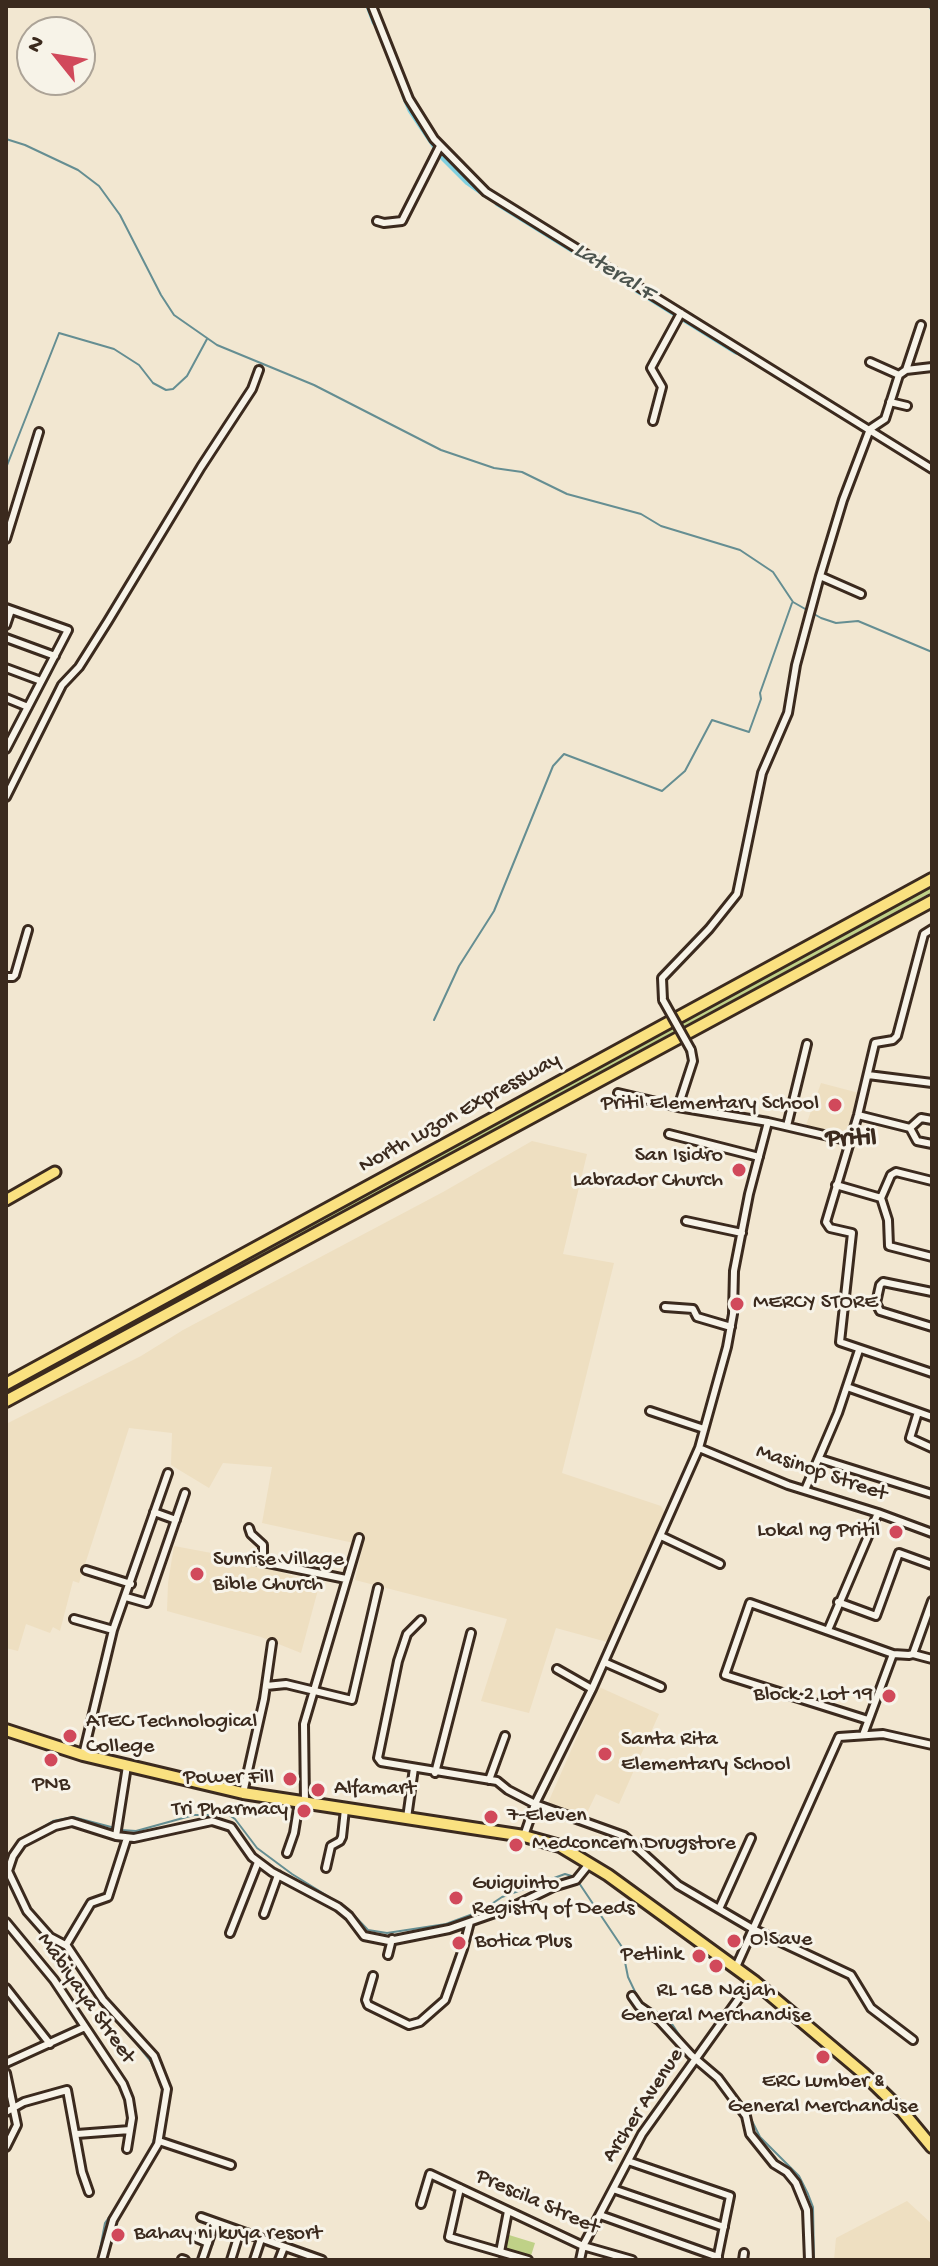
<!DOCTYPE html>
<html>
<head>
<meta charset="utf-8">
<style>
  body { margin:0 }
  #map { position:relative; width:938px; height:2266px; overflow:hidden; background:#f2e7d1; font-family:"Gochi Hand",sans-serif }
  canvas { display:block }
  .frame { position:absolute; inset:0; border:8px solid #3b2a1e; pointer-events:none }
  .north { position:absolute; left:16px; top:16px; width:80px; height:80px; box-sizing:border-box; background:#f7f3e8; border:2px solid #aca397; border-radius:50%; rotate:300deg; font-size:22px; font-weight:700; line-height:32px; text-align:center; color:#3b2a1e }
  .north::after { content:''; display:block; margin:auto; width:28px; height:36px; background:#d1495b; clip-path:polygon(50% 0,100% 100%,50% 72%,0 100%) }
</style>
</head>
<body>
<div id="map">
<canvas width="938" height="2266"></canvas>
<div class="frame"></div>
<div class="north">N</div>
</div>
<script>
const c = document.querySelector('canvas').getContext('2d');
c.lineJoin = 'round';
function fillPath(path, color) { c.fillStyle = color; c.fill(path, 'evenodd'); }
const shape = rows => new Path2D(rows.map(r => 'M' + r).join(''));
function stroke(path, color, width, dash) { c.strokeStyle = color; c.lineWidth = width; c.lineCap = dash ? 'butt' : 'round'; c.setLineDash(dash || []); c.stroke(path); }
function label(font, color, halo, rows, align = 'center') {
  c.font = font + ' "Gochi Hand",sans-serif'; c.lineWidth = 6; c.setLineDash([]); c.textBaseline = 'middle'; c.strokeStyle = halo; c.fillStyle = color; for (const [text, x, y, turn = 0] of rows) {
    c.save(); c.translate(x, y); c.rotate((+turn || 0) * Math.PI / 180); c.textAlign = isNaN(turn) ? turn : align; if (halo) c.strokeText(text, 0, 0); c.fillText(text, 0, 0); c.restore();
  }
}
fillPath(shape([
  [821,1083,859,1093,846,1138,805,1128],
  [532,1141,587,1154,563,1254,614,1263,562,1473,661,1506,665,1513,607,1642,556,1628,529,1713,481,1701,507,1619,355,1580,363,1545,262,1523,272,1467,223,1463,209,1488,171,1465,172,1433,129,1428,79,1583,73,1581,60,1631,53,1627,50,1633,26,1624,18,1651,6,1648,6,1424,141,1356,183,1330,443,1192],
  [174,1546,249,1560,319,1586,301,1653,261,1637,167,1611,168,1583],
  [599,1687,659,1714,619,1804,596,1794,584,1819,547,1805],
  [907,2201,932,2224,932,2260,834,2260,836,2238]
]), '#eedfc1');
fillPath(shape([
  [932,884,932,892,6,1394,6,1386],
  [509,2235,535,2243,530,2259,504,2250]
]), '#bfd187');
stroke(shape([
  [928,6,932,10],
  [6,139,25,145,78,170,99,186,120,215,161,295,174,315,217,345,314,385,441,450,494,468,522,472,567,494,641,514,661,526,740,550,773,572,793,602,821,618,836,623,858,621,932,652],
  [6,468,59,333,114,349,139,365,153,383,166,390,173,389,187,376,207,339],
  [434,1020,459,966,494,911,553,766,564,754,662,791,685,771,712,720,749,732,761,699,760,693,792,603],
  [121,1830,136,1831,194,1815,229,1815,235,1819,257,1848,292,1874,347,1908,368,1930,387,1933,446,1924,481,1911,502,1897,554,1878,565,1874,575,1877,622,1947,628,1977,639,2000],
  [6,1860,18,1842,53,1821,73,1817,115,1828],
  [6,1874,16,1894],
  [57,1944,73,1959],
  [642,2005,668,2018,686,2045],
  [117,2019,151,2062,163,2089,163,2099],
  [701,2058,720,2074,744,2108],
  [750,2117,760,2137,799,2176,808,2194,813,2207,814,2260],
  [141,2166,152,2146,159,2120],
  [98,2260,105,2223,122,2199]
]), '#658e92', 2);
stroke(shape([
  [369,6,375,22],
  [405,96,411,110,442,156,468,182,488,196],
  [498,203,736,351]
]), '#81d0df', 7);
const street = shape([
  [372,6,409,99,434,139,486,192,932,469],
  [377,221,384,223,402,221,440,146],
  [870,362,899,375],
  [906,370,921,325],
  [890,402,907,406],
  [653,421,662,387,651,368,681,313],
  [6,539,39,432],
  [820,576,861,594],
  [6,608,68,630,6,749],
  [6,625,11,610],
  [6,638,55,656],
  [6,668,41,681],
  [6,698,28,707],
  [6,797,62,685,79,667,108,621,201,467,252,389,259,370],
  [932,929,924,934,897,1036,893,1040,875,1043,858,1115,826,1222,830,1228,852,1233,840,1342,932,1373],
  [6,977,13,977,15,975,28,930],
  [663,1000,662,978,709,929,737,894,762,773,788,713,796,665,820,576,843,500,870,429,885,419,899,375,906,370,932,367],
  [868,1075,932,1083],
  [618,1093,678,1107,768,1122,850,1141],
  [678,1107,693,1061,691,1050],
  [858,1115,910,1128,917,1141,932,1144],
  [787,1126,807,1044],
  [910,1128,921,1118,932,1120],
  [669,1134,759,1157],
  [836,1185,881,1198,888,1220,889,1246,932,1257],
  [881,1198,891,1175,896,1172,932,1181],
  [686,1221,742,1233],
  [932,1292,883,1282,880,1285,876,1303,880,1311,932,1327],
  [665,1307,693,1309,697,1317,731,1327],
  [847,1387,918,1412],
  [650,1411,704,1429],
  [932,1417,918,1412,910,1438,932,1448],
  [699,1448,788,1485,878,1513,932,1533],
  [820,1459,932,1494],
  [805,1490,838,1413,859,1350],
  [154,1512,176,1520],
  [249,1528,251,1534,263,1545,263,1562],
  [661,1536,720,1564],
  [249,1559,346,1579],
  [86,1570,131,1584],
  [126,1597,147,1603,185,1493],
  [838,1602,876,1616,899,1553,932,1565],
  [74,1619,113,1630],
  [421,1620,407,1634,398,1661,378,1758,381,1762,497,1781,508,1790,535,1804,624,1836,678,1885,753,1929,851,1975,871,2008,913,2040],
  [828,1630,878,1513],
  [913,1654,932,1659],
  [604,1662,661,1687],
  [557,1669,592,1689],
  [266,1686,286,1684,352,1700,378,1588],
  [868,1720,725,1675,750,1603,893,1654,909,1655,913,1654,932,1601],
  [863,1735,893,1654],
  [83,1755,113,1630,168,1473],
  [435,1773,471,1633],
  [489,1780,505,1736],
  [243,1793,264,1699,272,1643],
  [305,1803,304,1724,359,1538],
  [407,1818,414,1768],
  [116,1836,127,1766],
  [524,1836,535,1804,592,1689,699,1448,727,1347,733,1314,734,1271,749,1194,768,1122],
  [287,1853,294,1833,299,1802],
  [326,1868,331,1846,340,1841,342,1837,345,1809],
  [719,1909,751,1838],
  [264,1914,278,1875],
  [6,1922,54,1980,123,2084,129,2099,132,2118,127,2149],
  [230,1933,258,1862],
  [66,1945,91,1903,108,1897,127,1838],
  [388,1955,392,1939],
  [736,1967,839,1737,883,1734,932,1745],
  [373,1976,366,2000,368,2005,409,2025,420,2022,445,2000,463,1949,470,1922],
  [6,1988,50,2044],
  [632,1996,639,2006,659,2020,691,2055,718,2078,746,2116,750,2134,774,2164,787,2172,796,2183,807,2210,809,2260],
  [6,2063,85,2027],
  [6,2073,17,2125,6,2147],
  [6,2112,24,2102,67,2090,82,2172,89,2192],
  [77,2134,130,2130],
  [159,2141,231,2165],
  [628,2161,730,2196,717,2260],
  [460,2188,449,2237,528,2260],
  [613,2189,724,2227],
  [421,2204,430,2174,583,2246,632,2260],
  [600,2215,718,2257],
  [201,2217,322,2260],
  [194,2237,208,2243],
  [500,2252,508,2211],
  [182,2259,185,2260],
  [102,2260,113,2220,158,2144,167,2089,154,2056,103,2000,67,1946,50,1937,27,1911,8,1871,13,1856,22,1843,55,1826,72,1822,116,1836,134,1838,212,1821,231,1827,252,1857,272,1872,338,1907,349,1916,364,1936,389,1941,449,1929,512,1907,553,1887,576,1880,589,1864],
  [202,2260,215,2222],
  [231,2260,240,2231],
  [254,2260,261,2239],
  [279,2260,284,2247],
  [580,2260,583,2246,642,2134,752,1980],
  [743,2260,744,2253]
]);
const primary = shape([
  [6,1200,55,1172]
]);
const highway = shape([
  [6,1384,932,879],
  [6,1401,932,901],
  [6,1730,83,1755,243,1793,524,1836,560,1846,608,1875,755,1982,863,2073,903,2112,932,2147]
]);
stroke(street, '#3b2a1e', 12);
stroke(primary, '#3b2a1e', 15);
stroke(highway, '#3b2a1e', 16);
stroke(street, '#f7f3e8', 6);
stroke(primary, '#fae180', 9);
stroke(highway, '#fae180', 10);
const streetBridge = shape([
  [663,1000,691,1050]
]);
stroke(streetBridge, '#3b2a1e', 12, []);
stroke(streetBridge, '#f7f3e8', 6);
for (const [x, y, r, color] of [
  [835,1105,8,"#d1495b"],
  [739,1170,8,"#d1495b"],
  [737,1304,8,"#d1495b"],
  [896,1532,8,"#d1495b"],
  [197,1574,8,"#d1495b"],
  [889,1696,8,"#d1495b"],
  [70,1736,8,"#d1495b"],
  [605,1754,8,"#d1495b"],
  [51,1760,8,"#d1495b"],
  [290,1779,8,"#d1495b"],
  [318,1790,8,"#d1495b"],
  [304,1811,8,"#d1495b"],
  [491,1817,8,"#d1495b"],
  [516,1845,8,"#d1495b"],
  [456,1898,8,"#d1495b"],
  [734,1941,8,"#d1495b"],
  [459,1943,8,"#d1495b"],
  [699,1956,8,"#d1495b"],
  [716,1966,8,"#d1495b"],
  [823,2057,8,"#d1495b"],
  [118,2235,8,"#d1495b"]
]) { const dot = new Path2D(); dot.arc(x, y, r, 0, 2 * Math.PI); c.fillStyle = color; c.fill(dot); stroke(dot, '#f7f3e8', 3); }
label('22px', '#3b2a1e', '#f7f3e8', [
  ["Pritil Elementary School",819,1105,"right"],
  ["San Isidro",723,1157,"right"],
  ["Labrador Church",723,1182,"right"],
  ["MERCY STORE",753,1304],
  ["Lokal ng Pritil",880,1532,"right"],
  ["Sunrise Village",213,1561],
  ["Bible Church",213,1586],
  ["Block 2 Lot 19",873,1696,"right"],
  ["ATEC Technological",86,1723],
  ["College",86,1748],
  ["Santa Rita",621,1741],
  ["Elementary School",621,1766],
  ["Power Fill",274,1779,"right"],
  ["PNB",51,1786,"center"],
  ["Alfamart",334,1790],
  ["Tri Pharmacy",288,1811,"right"],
  ["7-Eleven",507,1817],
  ["Medconcern Drugstore",532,1845],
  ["Guiguinto",472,1885],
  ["Registry of Deeds",472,1910],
  ["O!Save",750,1941],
  ["Botica Plus",475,1943],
  ["Petlink",683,1956,"right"],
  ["RL 168 Najah",716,1992,"center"],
  ["General Merchandise",716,2017,"center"],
  ["ERC Lumber &",823,2083,"center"],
  ["General Merchandise",823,2108,"center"],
  ["Bahay ni kuya resort",134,2235]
], 'left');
label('22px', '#3b2a1e', '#f7f3e8', [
  ["North Luzon Expressway",460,1114,-29],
  ["Masinop Street",821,1474,19],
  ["Mabiyaya Street",85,1999,55],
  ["Archer Avenue",644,2106,-57],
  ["Prescila Street",537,2203,24]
]);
label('italic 24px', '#4c544e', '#f7f3e8', [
  ["Lateral F",613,273,32]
]);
label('bold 26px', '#3b2a1e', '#f7f3e8', [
  ["Pritil",851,1140]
]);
</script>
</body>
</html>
